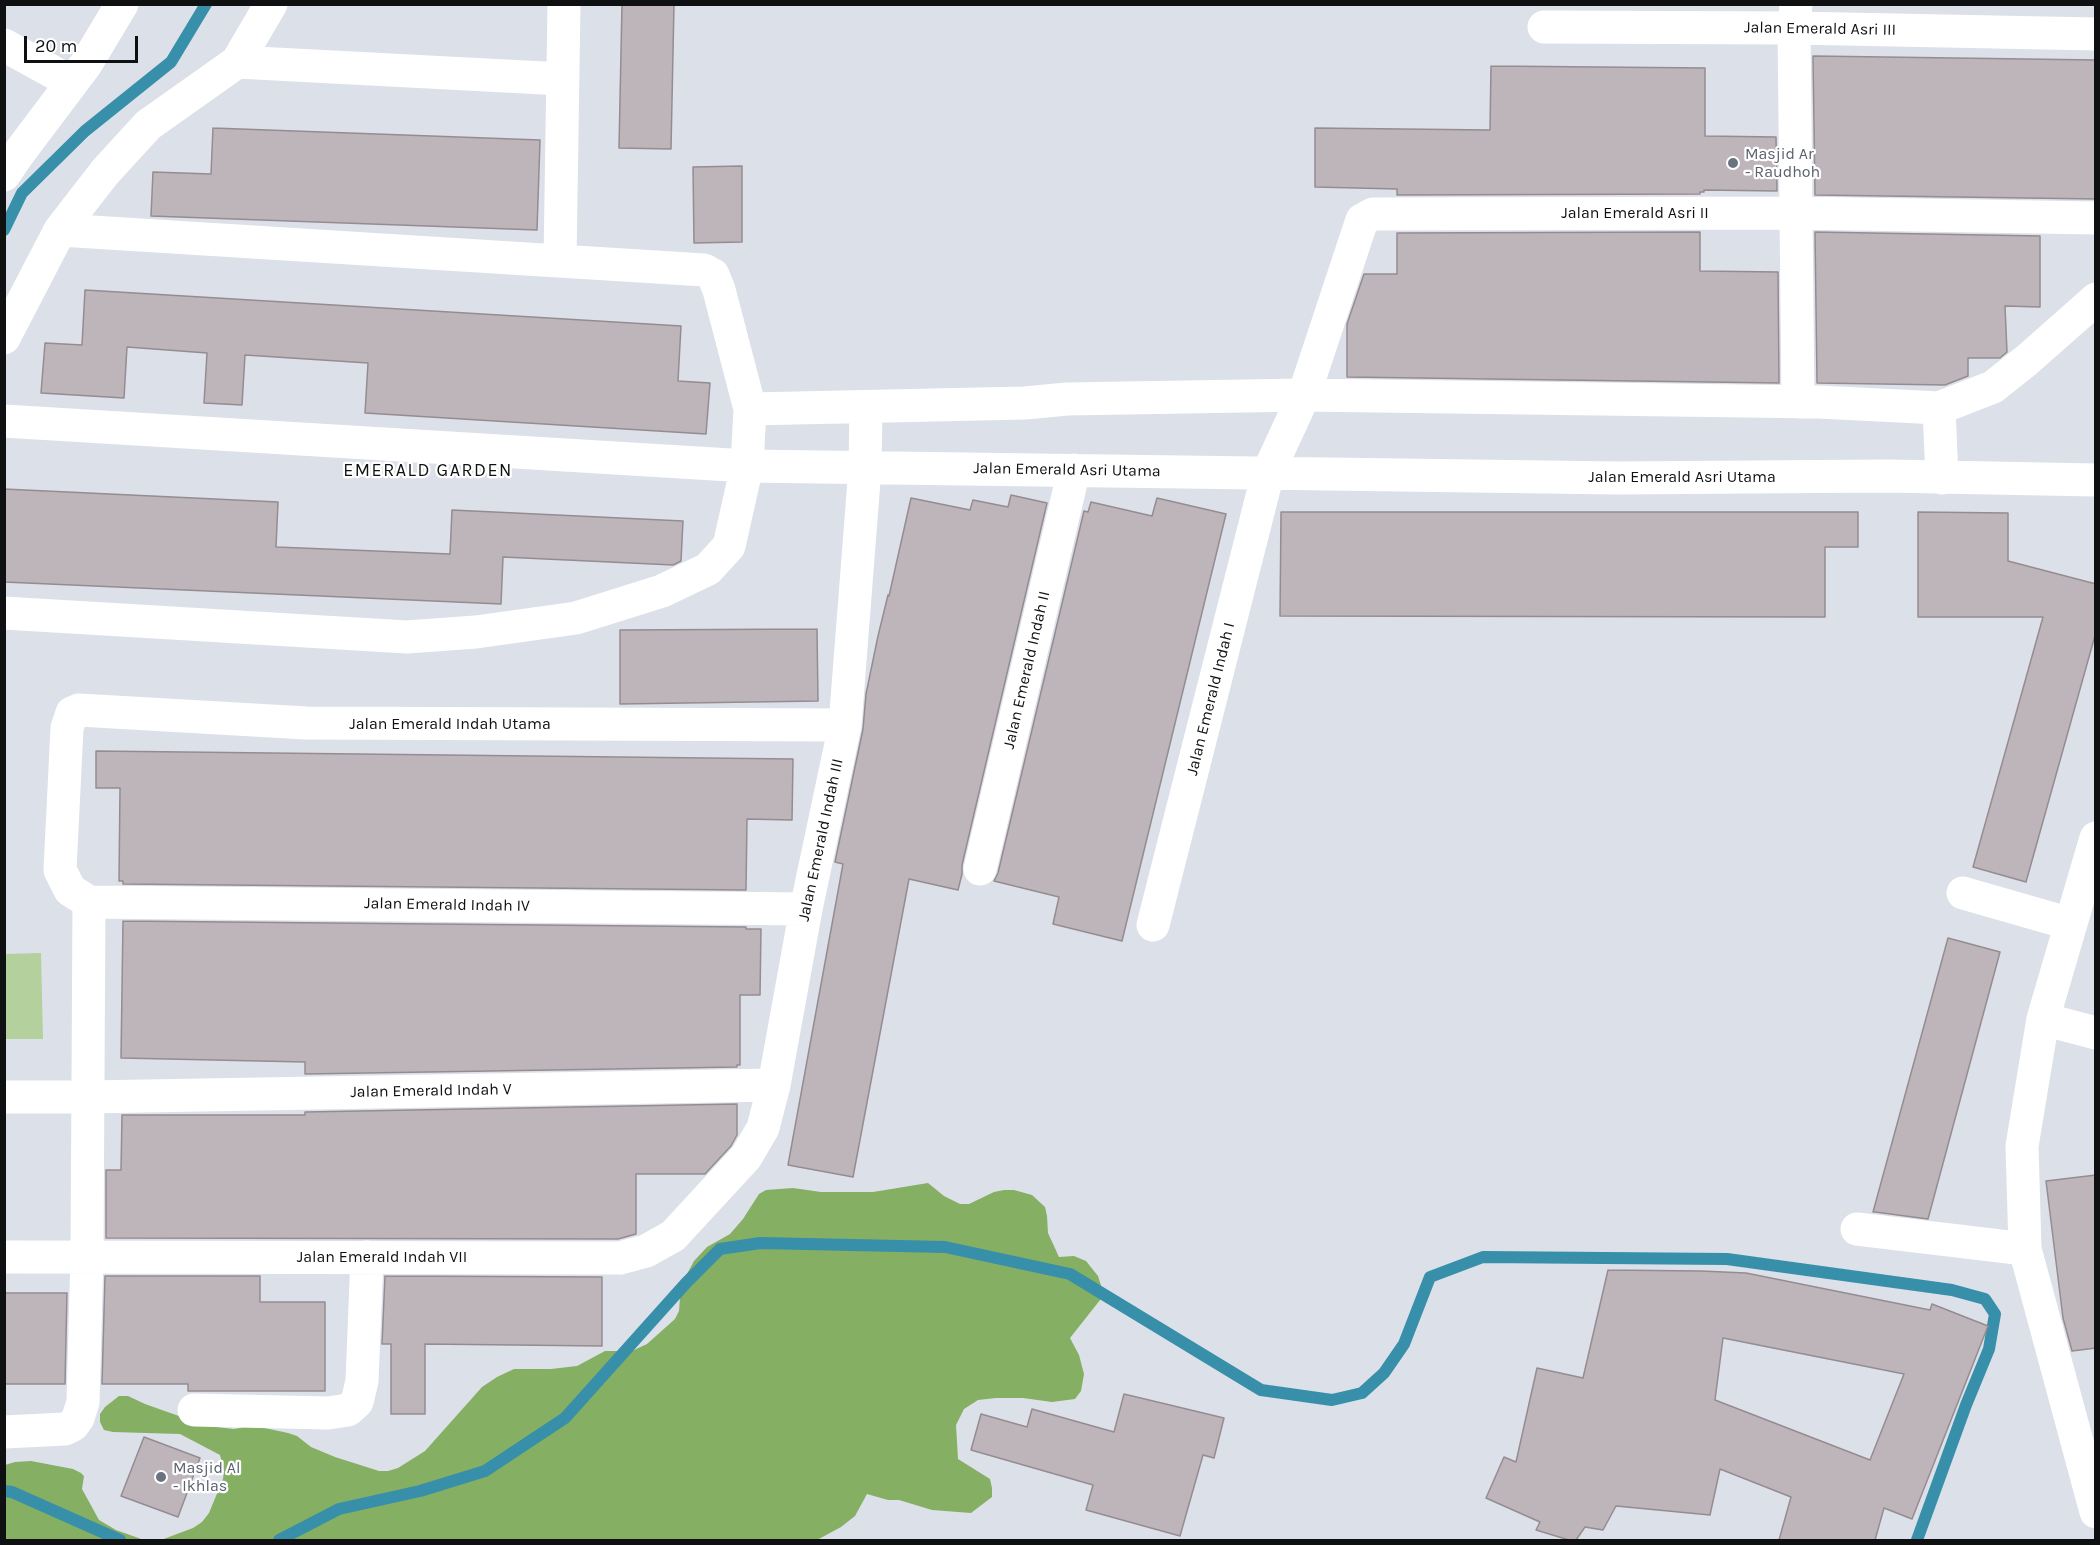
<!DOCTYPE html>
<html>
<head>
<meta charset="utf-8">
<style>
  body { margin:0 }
  #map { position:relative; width:2100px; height:1545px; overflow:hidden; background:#dce0e9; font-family:Karla,sans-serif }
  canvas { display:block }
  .frame { position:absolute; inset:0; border:6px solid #0e1012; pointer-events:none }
  .scale { position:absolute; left:24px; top:36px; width:114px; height:27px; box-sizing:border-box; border:3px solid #0e1012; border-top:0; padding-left:8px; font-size:18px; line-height:21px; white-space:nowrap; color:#0e1012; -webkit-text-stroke:4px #fff; paint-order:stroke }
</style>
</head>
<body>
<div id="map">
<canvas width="2100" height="1545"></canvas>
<div class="frame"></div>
<div class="scale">20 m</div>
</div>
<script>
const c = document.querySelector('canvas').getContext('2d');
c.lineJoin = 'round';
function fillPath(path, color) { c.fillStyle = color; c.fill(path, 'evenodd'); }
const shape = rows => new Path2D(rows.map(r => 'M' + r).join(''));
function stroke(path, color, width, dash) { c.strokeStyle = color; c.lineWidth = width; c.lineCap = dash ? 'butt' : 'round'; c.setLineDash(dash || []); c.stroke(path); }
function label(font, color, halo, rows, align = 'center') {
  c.font = font + ' Karla,sans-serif'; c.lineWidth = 4.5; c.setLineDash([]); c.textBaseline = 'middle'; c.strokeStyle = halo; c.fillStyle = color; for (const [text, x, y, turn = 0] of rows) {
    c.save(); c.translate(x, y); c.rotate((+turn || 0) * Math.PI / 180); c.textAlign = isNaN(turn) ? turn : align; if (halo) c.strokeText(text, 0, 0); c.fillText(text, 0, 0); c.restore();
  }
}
fillPath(shape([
  [41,953,43,1039,5,1039,5,954]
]), '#b3d09d');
fillPath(shape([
  [928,1183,944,1196,960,1204,969,1204,994,1192,1004,1190,1014,1190,1032,1195,1045,1207,1047,1216,1048,1233,1059,1257,1074,1256,1086,1261,1098,1276,1104,1295,1070,1338,1079,1355,1084,1374,1081,1391,1075,1399,1052,1402,1023,1398,996,1398,978,1400,964,1409,956,1425,958,1459,990,1479,992,1488,992,1497,971,1513,932,1510,899,1500,888,1500,867,1494,855,1516,841,1527,817,1540,161,1540,193,1528,202,1522,209,1513,223,1479,224,1471,220,1455,180,1434,113,1432,104,1430,100,1422,100,1414,105,1407,119,1396,128,1396,145,1404,207,1426,234,1429,251,1426,260,1427,288,1433,297,1436,311,1447,335,1457,379,1471,388,1471,398,1468,425,1451,482,1387,497,1377,514,1369,551,1369,577,1366,605,1351,632,1351,647,1344,675,1319,679,1311,681,1285,694,1261,707,1247,730,1234,743,1219,759,1194,766,1190,793,1188,821,1192,873,1192],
  [31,1461,73,1469,81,1473,84,1476,82,1489,99,1520,116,1530,144,1540,5,1540,5,1465,15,1462]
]), '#85af63');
stroke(shape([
  [4,230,22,193,85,131,171,62,206,4],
  [4,1491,12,1492,120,1540],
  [279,1540,339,1509,420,1491,485,1471,565,1418,686,1283,720,1249,760,1243,945,1247,1070,1274,1261,1390,1332,1400,1362,1393,1384,1373,1404,1344,1430,1277,1483,1257,1727,1259,1952,1290,1985,1299,1995,1314,1989,1349,1966,1405,1917,1540]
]), '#378fa9', 12);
const building = shape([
  [622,4,674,4,671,149,619,148,622,4],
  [1813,56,2096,60,2096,199,1815,195,1813,56],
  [1491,66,1705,68,1705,136,1776,137,1777,191,1704,190,1704,192,1700,192,1700,194,1397,195,1397,189,1315,187,1315,128,1490,130,1491,66],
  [213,128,540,140,537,230,151,216,153,172,211,174,213,128],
  [742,166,742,242,694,243,693,167,742,166],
  [1700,232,1700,271,1778,272,1779,383,1347,377,1347,324,1364,274,1397,274,1397,233,1700,232],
  [1815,232,2040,236,2040,307,2005,306,2007,352,2000,358,1968,358,1968,376,1945,385,1817,383,1815,232],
  [85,290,681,326,678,381,710,383,706,434,365,413,368,363,245,355,242,405,204,403,207,353,127,347,124,398,41,393,45,343,82,345,85,290],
  [4,489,278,502,276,547,450,554,452,510,683,521,681,561,673,565,503,557,501,604,4,582,4,489],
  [1011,495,1047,503,962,865,962,874,958,890,909,879,853,1177,788,1165,843,864,835,862,863,729,866,694,878,636,888,595,889,596,911,498,970,510,973,500,1008,507,1011,495],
  [1157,498,1226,514,1122,941,1053,924,1059,897,994,881,998,873,1084,511,1088,512,1091,502,1152,516,1157,498],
  [1281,512,1858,512,1858,547,1825,547,1825,617,1280,616,1281,512],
  [1918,512,2008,513,2008,561,2096,584,2096,632,2026,882,1973,867,2043,617,1918,617,1918,512],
  [817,629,818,701,620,704,620,630,817,629],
  [96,751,793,759,792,820,747,819,746,890,123,884,123,881,119,881,120,788,96,788,96,751],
  [123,921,746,927,746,929,761,929,760,995,740,995,740,1065,737,1065,737,1067,305,1074,305,1062,121,1058,123,921],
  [1948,938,2000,952,1928,1219,1875,1212,1873,1212,1948,938],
  [737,1104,737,1135,731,1146,705,1174,636,1174,636,1234,618,1239,106,1238,106,1170,121,1170,122,1115,305,1115,305,1112,737,1104],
  [2096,1175,2096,1348,2072,1351,2063,1318,2046,1181,2096,1175],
  [1608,1270,1701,1271,1746,1273,1930,1310,1932,1304,1988,1326,1912,1519,1884,1508,1875,1540,1779,1540,1791,1497,1720,1469,1710,1515,1616,1506,1603,1530,1585,1527,1576,1540,1569,1540,1536,1530,1540,1522,1486,1498,1504,1457,1516,1462,1537,1368,1583,1378,1608,1270],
  [1723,1338,1904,1374,1870,1460,1715,1400,1723,1338],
  [105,1276,260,1276,260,1302,325,1302,325,1391,188,1391,188,1384,102,1384,105,1276],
  [385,1276,602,1277,602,1346,425,1344,425,1414,391,1414,391,1344,382,1344,385,1276],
  [4,1293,67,1293,65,1384,4,1384,4,1293],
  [1124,1394,1224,1418,1214,1458,1203,1455,1180,1536,1086,1510,1093,1485,971,1450,981,1414,1027,1427,1032,1409,1114,1432,1124,1394],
  [144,1437,200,1458,178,1517,121,1496,144,1437]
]);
fillPath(building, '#beb5bb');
stroke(building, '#958c92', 1.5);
stroke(shape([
  [1796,4,1794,28,1798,402],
  [1544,27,1794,28,2096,34],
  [4,45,71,82],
  [237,62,563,79],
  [4,175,19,153,86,64,122,4],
  [560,261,564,4],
  [4,338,60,230,105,172,148,125,237,62,271,4],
  [750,409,1025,403,1067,399,1304,395,1819,402,1939,408],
  [4,421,747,466,750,409,719,290,713,275,704,270,60,230],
  [1942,478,1939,408,1993,387,2027,360,2096,299],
  [4,613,407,637,476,632,576,618,662,591,708,569,729,546,747,466,1618,478,1886,476,2096,480],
  [2096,838,2043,1019,2022,1146,2025,1249,2096,1512],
  [980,869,1074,470],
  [1963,893,2071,924],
  [89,902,806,909],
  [1153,925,1268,473,1304,395,1362,220,1373,214,1795,213,2096,218],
  [2043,1019,2096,1033],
  [4,1097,88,1097,774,1085],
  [1857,1229,2025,1249],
  [4,1257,620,1258,646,1251,673,1236,746,1157,763,1128,774,1085,806,909,845,725,865,468,866,408],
  [194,1410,328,1413,348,1410,357,1402,362,1381,367,1257],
  [4,1432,65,1429,73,1425,78,1418,83,1402,87,1256,89,902,70,890,60,870,67,728,72,713,79,710,306,723,845,725]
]), '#fff', 33);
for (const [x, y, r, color] of [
  [1733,163,6,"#6b7280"],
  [161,1477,6,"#6b7280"]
]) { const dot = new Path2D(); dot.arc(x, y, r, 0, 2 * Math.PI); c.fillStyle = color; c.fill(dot); stroke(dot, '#fff', 2); }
label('16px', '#0e1012', '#fff', [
  ["Jalan Emerald Asri III",1820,29,1],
  ["Jalan Emerald Asri II",1635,213],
  ["Jalan Emerald Asri Utama",1067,470,1],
  ["Jalan Emerald Asri Utama",1682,477],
  ["Jalan Emerald Indah II",1027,670,-77],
  ["Jalan Emerald Indah I",1211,699,-76],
  ["Jalan Emerald Indah Utama",450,724],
  ["Jalan Emerald Indah III",821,840,-78],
  ["Jalan Emerald Indah IV",447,905,1],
  ["Jalan Emerald Indah V",431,1091,-1],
  ["Jalan Emerald Indah VII",382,1257]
]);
label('16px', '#5b616d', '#fff', [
  ["Masjid Ar",1745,154],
  ["- Raudhoh",1745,172],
  ["Masjid Al",173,1468],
  ["- Ikhlas",173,1486]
], 'left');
c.letterSpacing = '1.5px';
label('18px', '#0e1012', '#fff', [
  ["EMERALD GARDEN",428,471]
]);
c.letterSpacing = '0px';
</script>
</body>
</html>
